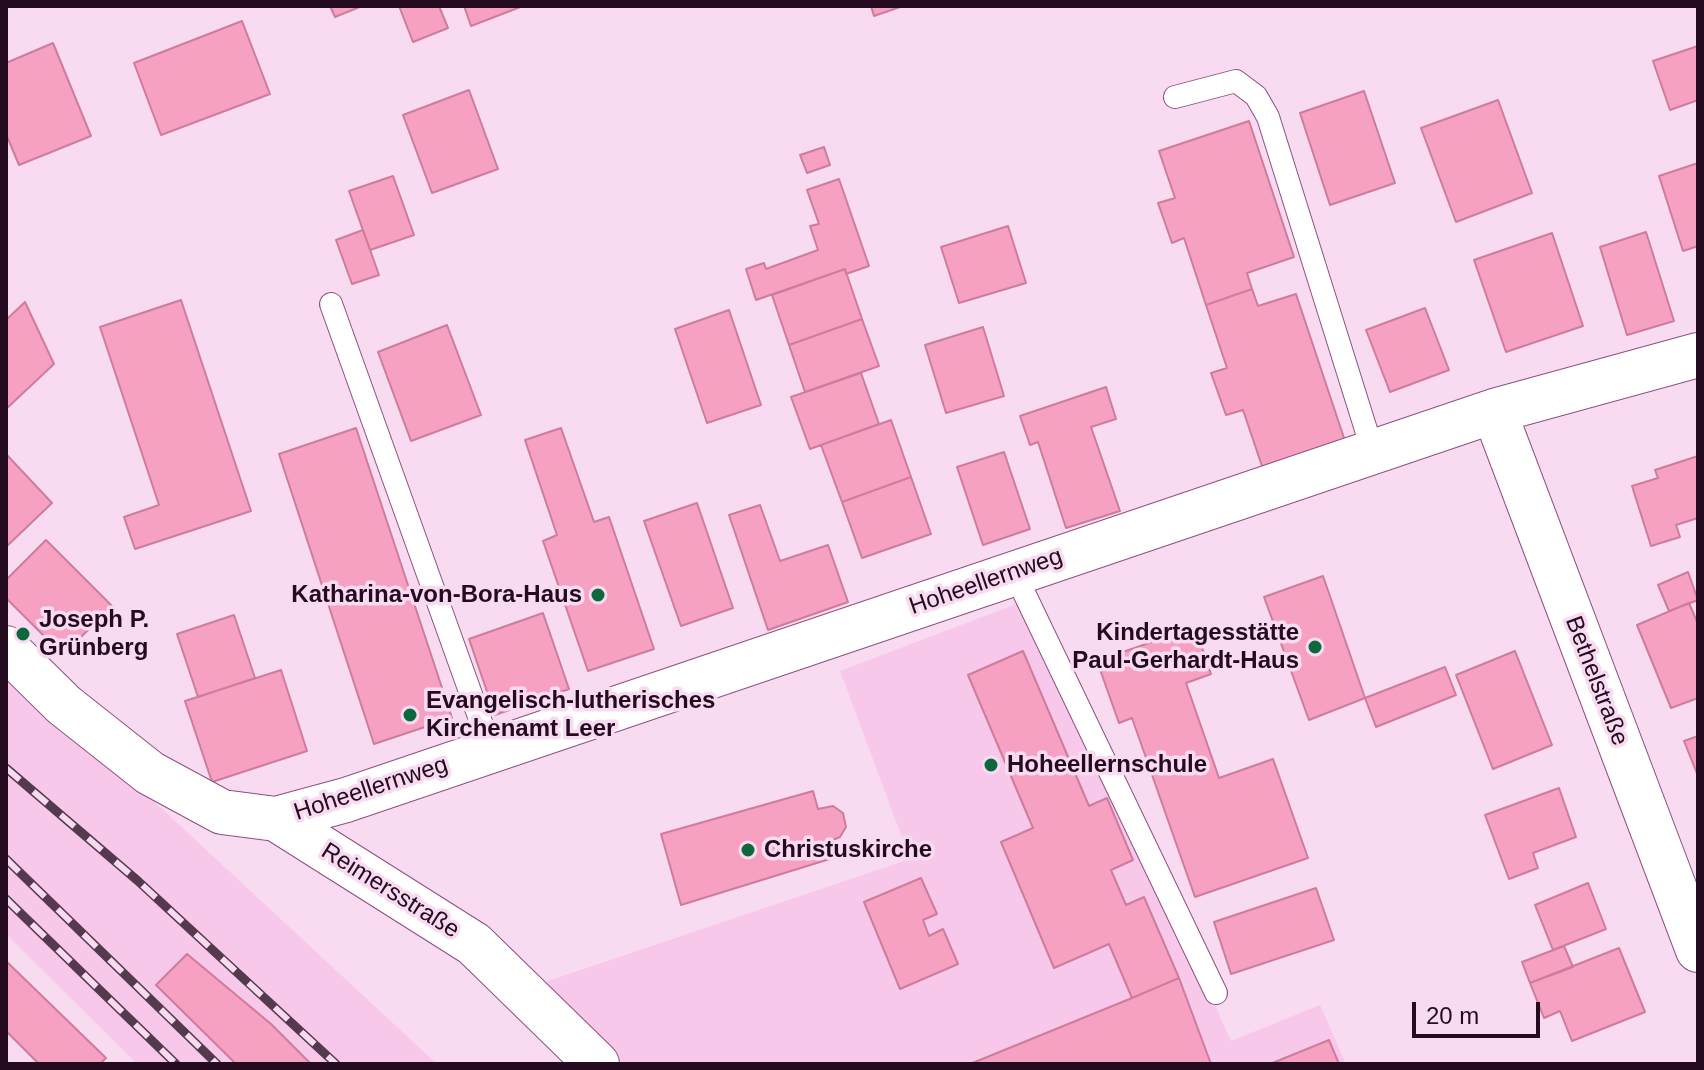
<!DOCTYPE html>
<html>
<head>
<meta charset="utf-8">
<style>
  body { margin:0 }
  #map { position:relative; width:1704px; height:1070px; overflow:hidden; background:#f9dbf1; font-family:Helvetica,sans-serif }
  canvas { display:block }
  .frame { position:absolute; inset:0; border:8px solid #250b20; pointer-events:none }
  .scale { position:absolute; left:1412px; top:1002px; width:128px; height:36px; box-sizing:border-box; border:4px solid #250b20; border-top:0; padding-left:10px; font-size:24px; line-height:28px; white-space:nowrap; color:#250b20; -webkit-text-stroke:6px #f9dbf1; paint-order:stroke }
</style>
</head>
<body>
<div id="map">
<canvas width="1704" height="1070"></canvas>
<div class="frame"></div>
<div class="scale">20 m</div>
</div>
<script>
const c = document.querySelector('canvas').getContext('2d');
c.lineJoin = 'round';
function fillPath(path, color) { c.fillStyle = color; c.fill(path, 'evenodd'); }
const shape = rows => new Path2D(rows.map(r => 'M' + r).join(''));
function stroke(path, color, width, dash) { c.strokeStyle = color; c.lineWidth = width; c.lineCap = dash ? 'butt' : 'round'; c.setLineDash(dash || []); c.stroke(path); }
function label(font, color, halo, rows, align = 'center') {
  c.font = font + ' Helvetica,sans-serif'; c.lineWidth = 7; c.setLineDash([]); c.textBaseline = 'middle'; c.strokeStyle = halo; c.fillStyle = color; for (const [text, x, y, turn = 0] of rows) {
    c.save(); c.translate(x, y); c.rotate((+turn || 0) * Math.PI / 180); c.textAlign = isNaN(turn) ? turn : align; if (halo) c.strokeText(text, 0, 0); c.fillText(text, 0, 0); c.restore();
  }
}
fillPath(shape([
  [1032,598,1231,1041,1320,1005,1346,1064,597,1064,524,989,910,859,840,671],
  [6,664,437,1064,137,1064,6,934]
]), '#f8c8eb');
const building = shape([
  [330,6,362,6,335,17,330,6],
  [399,6,439,6,448,28,413,42,399,6],
  [464,6,523,6,471,26,464,6],
  [871,6,903,6,874,16,871,6],
  [242,21,270,94,161,135,134,63,242,21],
  [53,43,91,136,19,165,6,134,6,63,53,43],
  [1698,46,1698,100,1670,110,1653,61,1698,46],
  [469,90,498,169,432,193,403,115,469,90],
  [1364,91,1395,183,1330,205,1300,113,1364,91],
  [1498,100,1532,193,1456,222,1421,128,1498,100],
  [1249,121,1294,257,1247,273,1252,289,1206,305,1184,238,1172,243,1158,203,1175,198,1159,151,1249,121],
  [824,147,830,165,807,173,800,155,824,147],
  [1698,163,1698,246,1683,251,1659,176,1698,163],
  [393,176,414,235,370,250,349,191,393,176],
  [839,179,869,266,846,274,845,269,756,300,746,269,764,263,766,269,818,250,810,226,819,224,807,190,839,179],
  [1008,226,1026,283,959,303,941,247,1008,226],
  [363,230,379,275,352,284,336,240,363,230],
  [1646,232,1674,321,1627,335,1600,247,1646,232],
  [1552,233,1583,326,1506,352,1474,260,1552,233],
  [845,269,862,319,789,345,772,295,845,269],
  [1252,289,1258,306,1296,294,1345,441,1263,469,1243,410,1226,415,1211,373,1227,368,1206,305,1252,289],
  [181,300,251,511,135,549,124,517,159,505,100,327,181,300],
  [25,302,54,364,6,409,6,320,25,302],
  [1425,308,1449,370,1390,392,1366,330,1425,308],
  [729,310,761,405,707,423,675,329,729,310],
  [862,319,879,366,805,392,789,345,862,319],
  [447,325,481,415,411,441,378,352,447,325],
  [983,327,1004,396,946,413,925,345,983,327],
  [861,373,879,424,810,449,791,397,861,373],
  [1106,387,1116,419,1091,427,1120,511,1066,528,1038,442,1030,445,1020,416,1106,387],
  [891,420,911,477,842,502,821,445,891,420],
  [356,428,452,718,374,744,279,454,356,428],
  [561,428,594,522,609,517,654,649,588,671,543,541,557,535,525,440,561,428],
  [1004,452,1030,529,983,545,957,467,1004,452],
  [6,454,52,503,6,547,6,454],
  [1698,456,1698,518,1676,525,1680,537,1651,546,1632,486,1658,478,1655,470,1698,456],
  [911,477,931,534,862,558,842,502,911,477],
  [697,503,733,608,681,626,644,521,697,503],
  [760,505,780,561,828,545,848,602,768,630,729,515,760,505],
  [46,540,112,606,63,655,6,598,6,580,46,540],
  [1688,572,1698,600,1669,611,1658,585,1688,572],
  [1323,576,1365,698,1309,720,1264,597,1323,576],
  [1689,603,1698,624,1698,698,1671,708,1637,625,1689,603],
  [543,613,569,689,495,715,469,639,543,613],
  [234,615,255,678,198,697,177,634,234,615],
  [1195,627,1211,674,1186,683,1219,778,1273,759,1308,858,1195,897,1132,718,1119,723,1097,661,1195,627],
  [1023,651,1089,806,1107,798,1133,860,1111,870,1126,905,1144,897,1179,978,1132,998,1109,944,1054,968,1001,842,1033,828,968,675,1023,651],
  [1515,651,1552,745,1493,769,1456,675,1515,651],
  [1445,667,1456,695,1376,727,1365,698,1445,667],
  [281,670,307,751,212,782,185,701,281,670],
  [1698,736,1698,776,1684,741,1698,736],
  [1559,788,1576,837,1533,853,1538,868,1509,879,1485,815,1559,788],
  [813,791,818,809,833,806,843,813,846,827,840,837,828,842,833,858,681,905,661,834,813,791],
  [921,878,937,914,923,920,929,936,943,929,958,964,900,989,864,902,921,878],
  [1588,883,1606,929,1553,950,1535,905,1588,883],
  [1316,888,1334,940,1231,974,1214,922,1316,888],
  [1564,946,1573,967,1530,983,1522,962,1564,946],
  [1619,948,1645,1012,1572,1041,1560,1011,1544,1018,1530,983,1619,948],
  [187,954,271,1024,311,1064,236,1064,156,985,187,954],
  [6,961,106,1058,100,1064,39,1064,6,1031,6,961],
  [1179,978,1211,1064,970,1064,1132,998,1179,978],
  [1329,1040,1339,1064,1270,1064,1329,1040]
]);
fillPath(building, '#f7a1c2');
stroke(building, '#ce7c9c', 2);
const lane = shape([
  [1175,97,1236,81,1256,96,1268,117,1373,452],
  [331,304,491,750],
  [1014,572,1216,993]
]);
const street = shape([
  [1494,411,1698,950],
  [6,648,64,705,150,773,222,812,276,819,474,944,597,1064],
  [276,819,346,800,1494,411,1698,355]
]);
stroke(lane, '#8f4f81', 24);
stroke(street, '#8f4f81', 46);
stroke(lane, '#fff', 22);
stroke(street, '#fff', 44);
const rail = shape([
  [6,768,138,881,336,1064],
  [6,859,217,1064],
  [6,899,176,1064]
]);
stroke(rail, '#553a4f', 9);
stroke(rail, '#f9dbf1', 6, [18]);
for (const [x, y, r, color] of [
  [598,595,8,"#0d693d"],
  [23,634,8,"#0d693d"],
  [1315,647,8,"#0d693d"],
  [410,715,8,"#0d693d"],
  [991,765,8,"#0d693d"],
  [748,850,8,"#0d693d"]
]) { const dot = new Path2D(); dot.arc(x, y, r, 0, 2 * Math.PI); c.fillStyle = color; c.fill(dot); stroke(dot, '#f9dbf1', 3); }
label('24px', '#250b20', '#f9dbf1', [
  ["Hoheellernweg",986,582,-19],
  ["Bethelstraße",1596,681,69],
  ["Hoheellernweg",371,789,-18],
  ["Reimersstraße",390,891,32]
]);
label('bold 24px', '#250b20', '#f9dbf1', [
  ["Katharina-von-Bora-Haus",582,595,"right"],
  ["Joseph P.",39,620],
  ["Grünberg",39,648],
  ["Kindertagesstätte",1299,633,"right"],
  ["Paul-Gerhardt-Haus",1299,661,"right"],
  ["Evangelisch-lutherisches",426,701],
  ["Kirchenamt Leer",426,729],
  ["Hoheellernschule",1007,765],
  ["Christuskirche",764,850]
], 'left');
</script>
</body>
</html>
